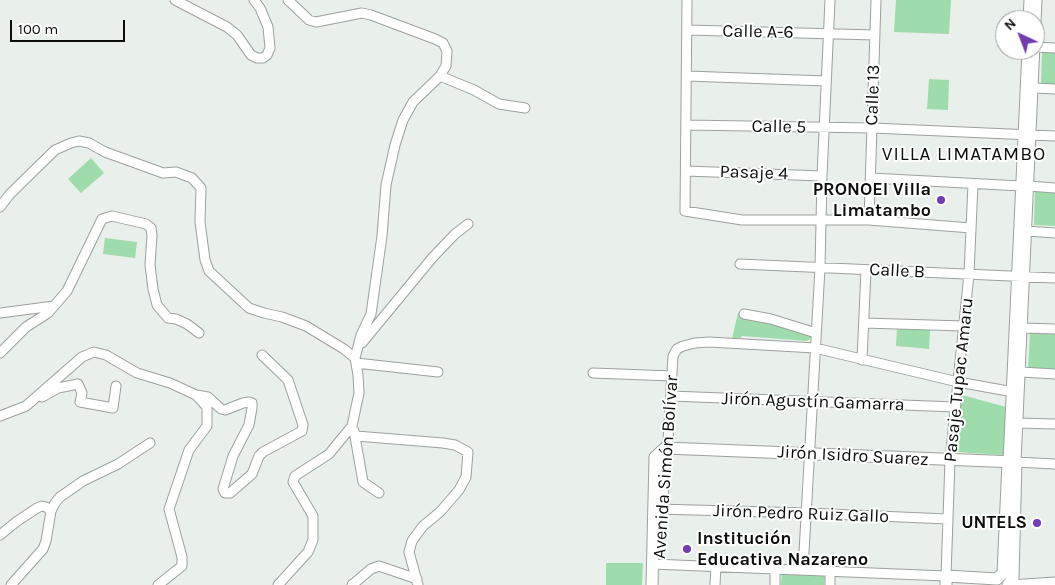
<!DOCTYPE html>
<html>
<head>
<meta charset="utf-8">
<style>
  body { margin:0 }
  #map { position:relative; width:1055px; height:585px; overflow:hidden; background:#e9efea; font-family:Karla,sans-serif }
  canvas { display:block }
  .north { position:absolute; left:995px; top:10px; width:50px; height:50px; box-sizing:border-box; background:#fff; border:1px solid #9d9e9e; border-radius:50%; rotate:317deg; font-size:14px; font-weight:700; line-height:20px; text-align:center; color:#0b0d0c }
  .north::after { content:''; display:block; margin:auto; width:18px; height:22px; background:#723cb2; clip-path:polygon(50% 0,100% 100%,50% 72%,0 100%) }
  .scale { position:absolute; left:10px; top:20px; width:115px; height:22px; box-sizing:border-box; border:2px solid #0b0d0c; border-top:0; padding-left:6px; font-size:15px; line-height:18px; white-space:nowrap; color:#0b0d0c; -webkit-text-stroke:4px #fff; paint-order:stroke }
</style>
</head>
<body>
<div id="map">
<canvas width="1055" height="585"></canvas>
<div class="north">N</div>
<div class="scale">100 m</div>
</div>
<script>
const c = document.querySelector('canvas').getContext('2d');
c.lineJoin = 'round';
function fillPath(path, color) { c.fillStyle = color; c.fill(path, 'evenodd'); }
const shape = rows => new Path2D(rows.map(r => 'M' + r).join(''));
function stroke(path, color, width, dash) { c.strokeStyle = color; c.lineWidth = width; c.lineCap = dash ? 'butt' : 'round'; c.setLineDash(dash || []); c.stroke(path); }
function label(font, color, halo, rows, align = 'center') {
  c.font = font + ' Karla,sans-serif'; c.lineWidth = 4; c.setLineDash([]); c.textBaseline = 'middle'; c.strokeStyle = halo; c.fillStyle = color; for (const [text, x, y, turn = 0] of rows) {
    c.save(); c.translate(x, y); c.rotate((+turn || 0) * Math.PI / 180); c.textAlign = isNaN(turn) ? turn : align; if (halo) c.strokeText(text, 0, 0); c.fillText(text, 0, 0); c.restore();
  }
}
fillPath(shape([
  [896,0,951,0,949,34,894,32],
  [1042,51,1055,52,1055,85,1041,85],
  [929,79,949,80,948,110,927,109],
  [91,158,104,173,81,193,68,179],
  [1035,190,1055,190,1055,226,1034,225],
  [105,238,137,242,135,258,103,254],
  [738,313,807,330,812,335,811,338,807,341,742,336,741,338,732,338],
  [897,327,930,330,929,349,896,346],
  [1030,332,1055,333,1055,369,1028,368],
  [962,395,1006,407,1004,455,956,452],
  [606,563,643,563,642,585,606,585],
  [782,573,825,575,824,585,781,585]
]), '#9edcab');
const minor = shape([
  [175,0,227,27,237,35,251,55,257,58,263,58,267,55,270,48,268,27,260,8,254,0],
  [687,0,685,211,742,220,869,220,971,228],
  [1037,0,1016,462,1055,464],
  [1028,20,1029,0],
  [687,30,875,35],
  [1036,47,1055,48],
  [440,76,474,90,499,104,525,108],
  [687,76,826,81],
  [1034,88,1055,89],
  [686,125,872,128,1055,136],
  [686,171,822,176],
  [871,178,1021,186],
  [1029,186,1055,188],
  [0,207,10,194,55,150,71,143,79,141,89,143,105,152,163,173,176,172,192,178,201,188,200,222,205,260,209,271,249,308,264,313,282,317,306,326,344,349,355,358],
  [869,220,876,0],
  [1027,231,1055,233],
  [740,264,1055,278],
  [0,313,54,306],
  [744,314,771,319,816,333],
  [864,323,964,326],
  [1023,328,1055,329],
  [362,343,433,257,455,234,468,224],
  [0,353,26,327,48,313,67,291,102,219,112,216,146,224,151,228,152,236,150,265,153,289,157,305,168,318,176,319,187,324,199,333],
  [862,360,866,270],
  [356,363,438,372],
  [1021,372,1055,374],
  [593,373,672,376],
  [671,396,955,407],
  [42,397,58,388,78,384,82,393,80,402,113,408,116,386],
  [0,416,26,406,82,357,94,352,106,355,137,373,170,383,196,395,208,397,221,409,225,410,243,403,249,402,252,403,252,408,249,425,233,456,223,489,225,493,230,493,252,474,259,456,263,452,302,431,303,425,288,380,262,355],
  [1018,423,1055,424],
  [354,431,363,482,379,493],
  [356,436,443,443,455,445,468,452,466,477,459,490,440,512,423,526,412,541,409,552,418,585],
  [665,448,668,441,673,356,677,349,683,346,695,343,709,342,815,348,958,382,1019,393],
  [1008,462,1027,50],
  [657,509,806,513,948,519],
  [0,535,16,522,37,508,42,506,46,507,51,511],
  [652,564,946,576,950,460,969,274,973,184],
  [803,570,820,268,822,176,830,0],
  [11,585,43,549,46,541,51,511,55,503,60,497,83,481,118,464,150,443],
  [158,585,182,566,182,557,169,509,189,450,207,426,207,407,196,395],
  [278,585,308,552,313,540,313,516,293,482,295,476,329,454,352,426,359,393,358,375,355,358,361,335,371,314,382,236,386,185,395,145,403,120,413,102,440,76,446,66,447,51,443,43,435,39,371,15,362,13,316,22,309,20,288,0],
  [352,585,371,569,379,566,417,579],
  [715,585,716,566],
  [775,585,775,569],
  [830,585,830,572],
  [1009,585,1055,582]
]);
const tertiary = shape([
  [661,518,665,448],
  [652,585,655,457,665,448,1016,462,1013,578,1008,585],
  [946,585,946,576,997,579,1003,573,1008,462]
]);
stroke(minor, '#9ca19d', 11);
stroke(tertiary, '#9ca19d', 13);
stroke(minor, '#fff', 9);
stroke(tertiary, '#fff', 11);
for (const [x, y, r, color] of [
  [941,200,5,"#723cb2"],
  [1037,523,5,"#723cb2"],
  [687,549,5,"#723cb2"]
]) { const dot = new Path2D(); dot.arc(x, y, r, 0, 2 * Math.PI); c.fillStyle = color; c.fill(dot); stroke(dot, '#fff', 2); }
label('18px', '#0b0d0c', '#fff', [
  ["Calle A-6",758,32,1],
  ["Calle 13",873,95,-88],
  ["Calle 5",779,127,1],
  ["Pasaje 4",754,173,2],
  ["Calle B",897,271,3],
  ["Pasaje Tupac Amaru",959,380,-84],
  ["Jirón Agustín Gamarra",813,402,2],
  ["Jirón Isidro Suarez",853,456,3],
  ["Avenida Simón Bolívar",666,467,-86],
  ["Jirón Pedro Ruiz Gallo",801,514,2]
]);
label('bold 18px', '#0b0d0c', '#fff', [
  ["PRONOEI Villa",931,190],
  ["Limatambo",931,211],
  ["UNTELS",1027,523],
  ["Institución",697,539,"left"],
  ["Educativa Nazareno",697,560,"left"]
], 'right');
c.letterSpacing = '1px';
label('19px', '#0b0d0c', '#fff', [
  ["VILLA LIMATAMBO",964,155]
]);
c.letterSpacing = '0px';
</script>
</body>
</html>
